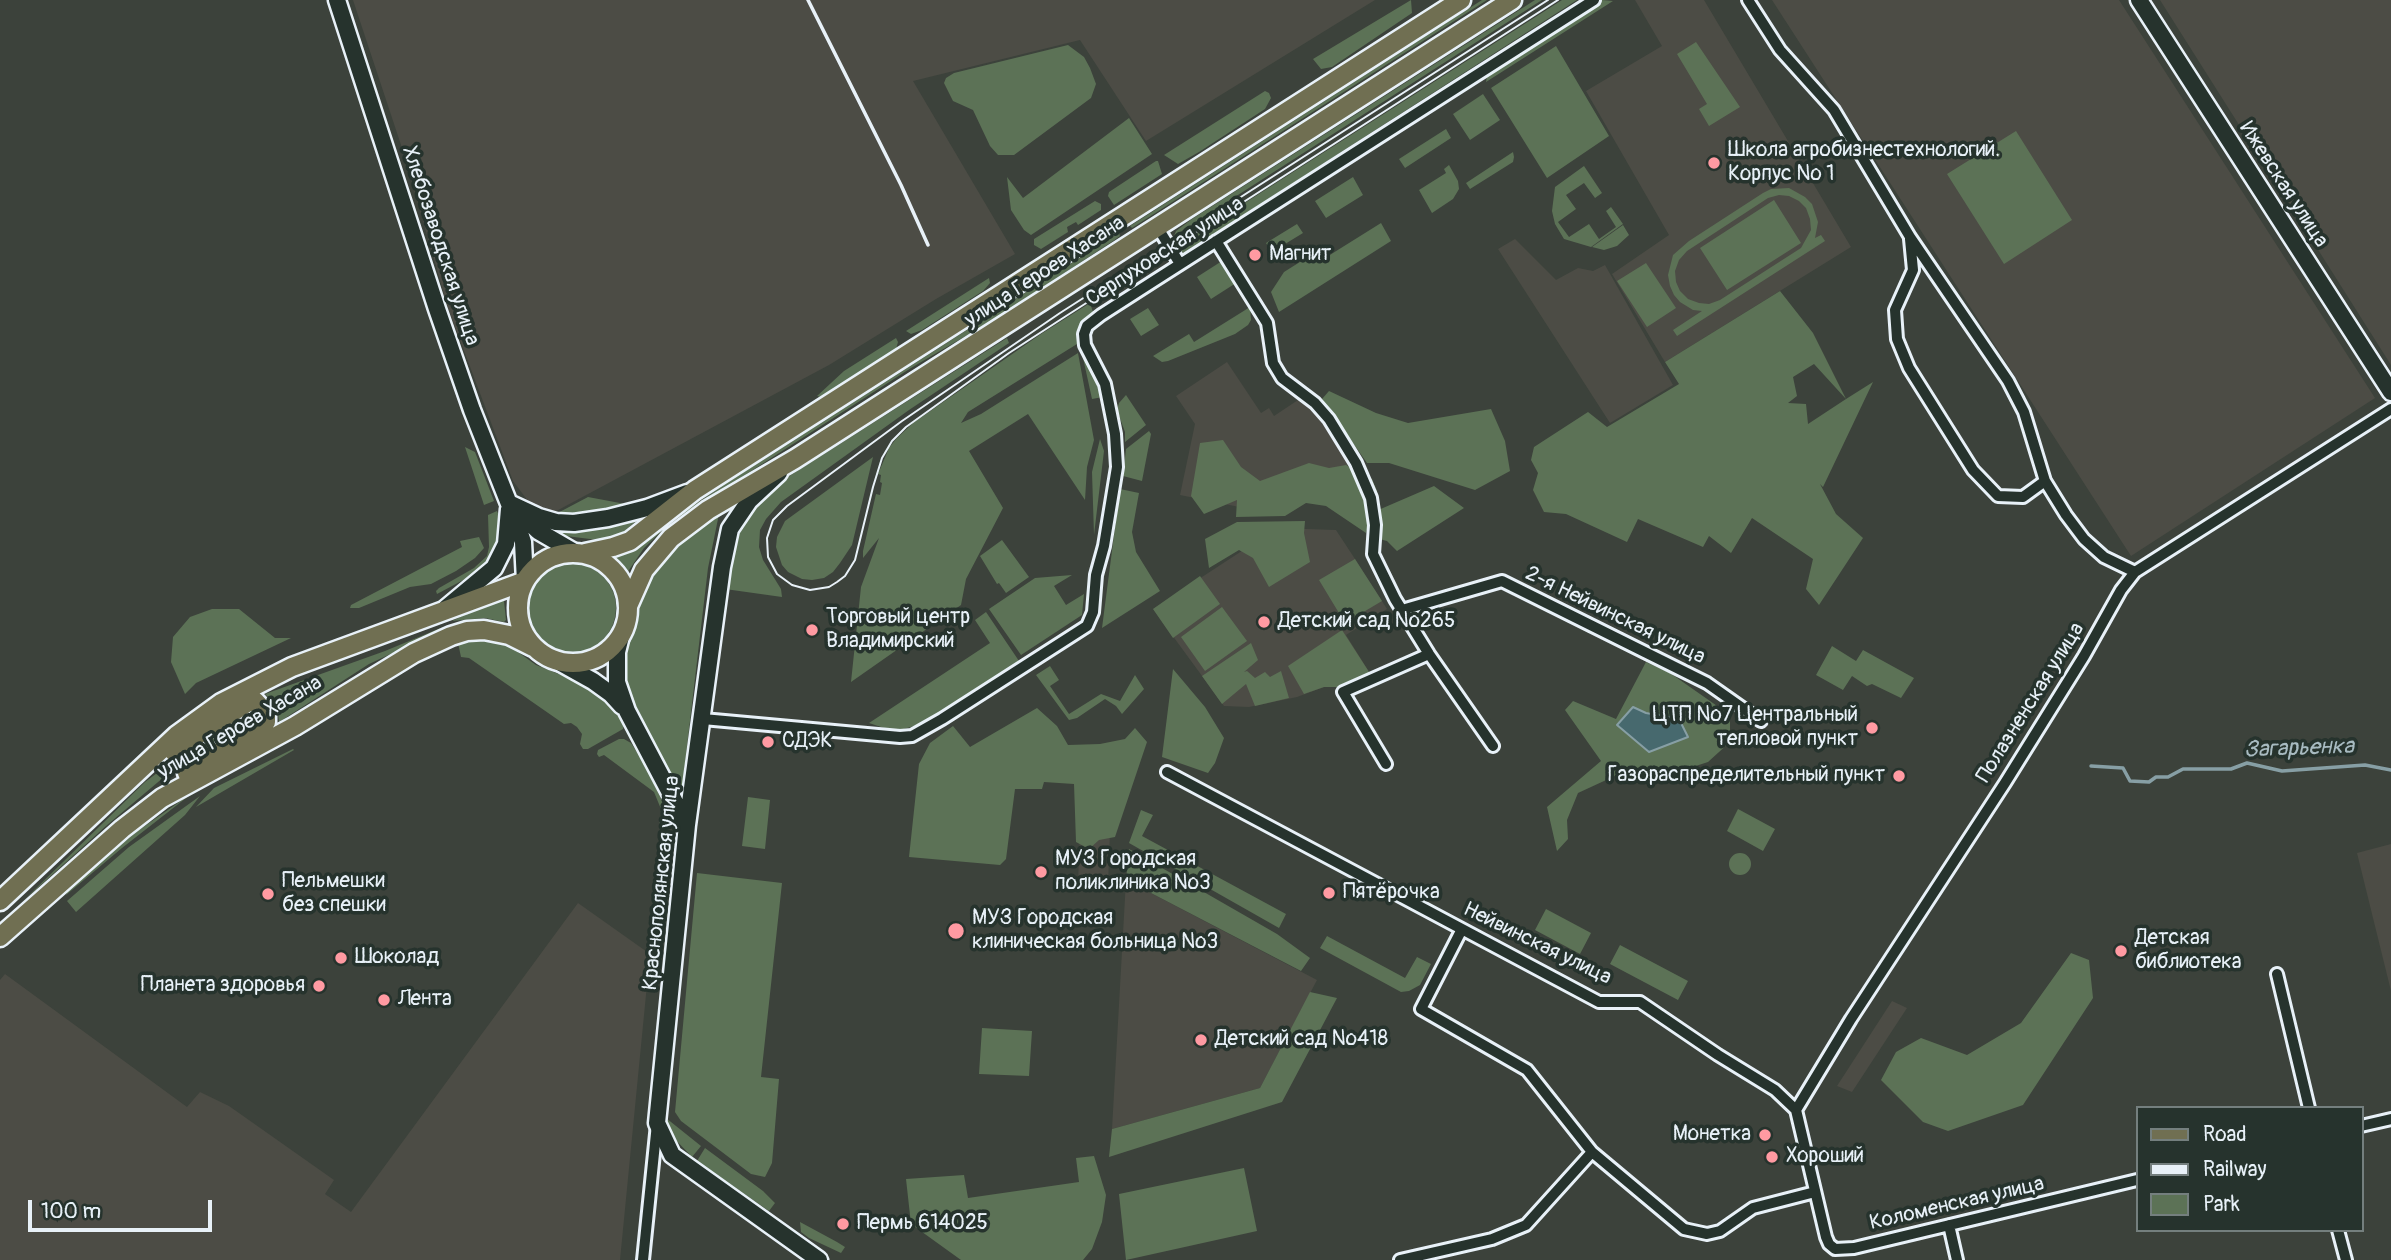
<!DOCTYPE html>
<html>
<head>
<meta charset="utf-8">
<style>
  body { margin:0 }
  #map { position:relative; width:2391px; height:1260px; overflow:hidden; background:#3c423b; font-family:Pangolin,sans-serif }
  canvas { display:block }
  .legend { position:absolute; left:2136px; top:1106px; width:228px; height:126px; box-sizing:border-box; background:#26332d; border:2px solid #747f7e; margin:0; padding:9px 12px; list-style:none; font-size:21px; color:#e8f1f8 }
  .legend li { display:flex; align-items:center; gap:14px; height:35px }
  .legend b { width:35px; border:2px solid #747f7e }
  .scale { position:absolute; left:28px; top:1200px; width:184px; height:32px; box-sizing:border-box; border:4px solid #e8f1f8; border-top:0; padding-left:9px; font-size:21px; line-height:24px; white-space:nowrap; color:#e8f1f8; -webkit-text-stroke:5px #26332d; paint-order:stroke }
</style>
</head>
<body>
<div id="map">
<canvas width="2391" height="1260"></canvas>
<ul class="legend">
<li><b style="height:9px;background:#706f52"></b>Road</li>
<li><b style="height:9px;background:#e8f1f8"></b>Railway</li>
<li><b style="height:19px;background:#5c7256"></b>Park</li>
</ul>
<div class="scale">100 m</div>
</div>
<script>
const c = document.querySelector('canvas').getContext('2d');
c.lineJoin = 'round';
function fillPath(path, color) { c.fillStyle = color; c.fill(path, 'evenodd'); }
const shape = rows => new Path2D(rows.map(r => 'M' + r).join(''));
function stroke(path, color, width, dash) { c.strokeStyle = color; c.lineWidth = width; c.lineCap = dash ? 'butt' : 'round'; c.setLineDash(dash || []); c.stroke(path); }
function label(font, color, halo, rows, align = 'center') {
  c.font = font + ' Pangolin,sans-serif'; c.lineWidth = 7; c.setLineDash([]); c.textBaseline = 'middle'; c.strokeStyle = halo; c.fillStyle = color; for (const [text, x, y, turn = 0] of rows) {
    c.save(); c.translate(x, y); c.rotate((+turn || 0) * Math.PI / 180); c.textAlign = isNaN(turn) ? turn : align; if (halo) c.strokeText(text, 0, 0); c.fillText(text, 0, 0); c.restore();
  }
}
fillPath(shape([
  [353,0,1375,0,1146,141,1080,40,913,81,1015,254,936,299,829,365,547,516,531,505,513,481,448,308,402,148],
  [1635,0,1704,0,1851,247,1665,362,1612,274,1669,235,1586,91,1662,46],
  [1772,0,2119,0,2375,398,2131,556],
  [2160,0,2391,0,2391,365],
  [1515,239,1556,280,1578,268,1593,271,1605,265,1673,385,1610,423,1498,249],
  [1227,362,1261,413,1269,408,1274,416,1301,398,1308,401,1354,473,1279,515,1180,495,1195,424,1176,396],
  [1277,528,1336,530,1355,559,1387,609,1346,635,1371,675,1343,687,1324,687,1297,697,1249,707,1224,706,1153,609],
  [1081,805,1111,806,1108,885,1078,884],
  [2391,844,2391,991,2357,853],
  [1126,880,1317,980,1260,1088,1112,1129],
  [578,903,650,954,620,1260,0,1260,0,980,5,974,187,1107,200,1092,229,1106,334,1180,325,1194,351,1212],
  [1892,1001,1907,1008,1852,1092,1837,1086]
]), '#4c4c45');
fillPath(shape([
  [1411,0,1412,13,1332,67,1321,69,1313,59],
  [1482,0,1487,0,1132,228,1130,226],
  [1535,0,1542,0,1174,236,1176,231,1192,219],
  [1562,0,1577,0,1186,252,1181,253,1176,250,1175,248,1226,215],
  [1602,0,1613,1,1486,82,1487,76,1493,70],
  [1696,42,1740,107,1709,126,1699,109,1707,104,1677,54],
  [1068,45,1084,57,1090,68,1096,84,1091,98,1014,155,998,155,990,146,973,110,953,101,944,83,946,78,954,73],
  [1556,46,1609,136,1547,178,1491,88],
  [1265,91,1269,93,1271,98,1265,109,1199,152,1178,164,1164,155],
  [1483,94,1500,120,1470,140,1453,114],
  [1129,118,1152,154,1031,235,1024,230,1011,210,1007,177,1023,198],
  [1446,129,1451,138,1405,168,1399,159],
  [2016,131,2072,220,2004,264,1947,174],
  [1513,152,1514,157,1513,162,1470,189,1466,183],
  [1156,161,1158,161,1162,174,1114,205,1108,196,1109,192],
  [1449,165,1458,181,1459,189,1453,199,1432,213,1419,190,1446,173,1444,169],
  [1584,166,1602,193,1595,198,1584,183,1566,195,1576,209,1558,222,1569,237,1589,224,1599,239,1616,227,1606,211,1611,207,1623,224,1591,247,1564,239,1555,224,1552,211,1555,187],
  [1353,177,1363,195,1326,218,1315,201],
  [1789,188,1805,197,1812,204,1818,222,1815,238,1821,235,1825,241,1677,336,1673,330,1702,311,1693,310,1680,302,1674,295,1670,286,1668,275,1673,255,1689,241,1763,193,1771,189],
  [1779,195,1789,196,1799,201,1806,208,1810,219,1811,230,1801,248,1720,300,1709,304,1699,303,1688,299,1680,291,1676,282,1675,271,1679,260,1687,251,1768,198],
  [1774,200,1801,243,1727,290,1700,248],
  [1095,201,1101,204,1101,210,1078,225,1076,222,1067,227,1068,232,1041,249,1034,245,1034,239],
  [1381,223,1391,241,1279,312,1271,292,1284,272,1319,250,1325,258],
  [1297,224,1303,233,1272,252,1266,243],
  [1623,225,1629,235,1617,246,1604,250,1592,247],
  [1119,233,1120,236,1113,241,993,320,911,368,669,524,644,548,627,573,616,558,645,540,667,523,727,483],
  [1222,261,1236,283,1211,299,1197,277],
  [1646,263,1676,308,1647,327,1617,281],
  [989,278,990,283,983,291,922,330,911,334,906,331],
  [1780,291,1813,333,1846,399,1873,382,1823,487,1820,484,1836,514,1863,538,1819,605,1806,589,1813,559,1752,518,1731,553,1709,536,1703,547,1638,519,1627,542,1566,514,1544,512,1533,490,1538,473,1531,460,1534,447,1588,412,1607,427,1679,384,1665,362],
  [1814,364,1846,399,1808,424,1806,404,1788,403,1797,396,1793,377],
  [1090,303,1093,312,1080,327,1077,344,968,412,961,423,981,414,1078,353,1094,440,1087,467,1085,500,1028,414,969,451,1003,508,966,579,961,605,851,682,861,587,879,538,863,558,863,551,876,494,880,495,882,483,880,482,881,475,878,474,889,448,896,439,913,423,1041,334],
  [1250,307,1251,320,1248,325,1235,334,1168,361,1162,362,1153,356,1189,334,1194,342],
  [1148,308,1159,325,1141,336,1130,319],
  [896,338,898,342,896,349,821,397,817,396,844,371],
  [1007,338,1009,343,909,410,781,502,766,519,760,530,759,547,763,560,781,589,782,597,725,589,729,559,742,516,783,480],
  [1082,353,1100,382,1103,397,1092,399],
  [1329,391,1376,413,1408,423,1491,409,1505,441,1510,471,1475,490,1389,463,1367,463,1322,399],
  [1126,395,1146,425,1125,442,1125,432,1117,410,1119,403],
  [1149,431,1151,434,1142,481,1123,476,1126,449],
  [1100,439,1104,451,1094,535,1092,472],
  [1223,440,1241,467,1260,481,1309,463,1329,468,1346,465,1372,479,1377,491,1366,533,1326,506,1306,503,1285,516,1236,517,1237,500,1204,514,1191,496,1200,443],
  [465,447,475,452,494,501,484,505],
  [873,457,852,545,840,563,833,572,824,578,812,580,802,579,788,572,782,565,776,547,777,537,785,521],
  [1434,486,1464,508,1397,551,1387,541,1379,539,1376,511],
  [1120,489,1139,493,1132,532,1136,552,1160,591,1102,628],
  [588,497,636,506,572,517,552,516],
  [497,511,501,521,501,539,484,569,437,594,436,591,439,588,474,568,487,556,489,547,488,515],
  [719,514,708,568,681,797,620,682,623,654,653,569,683,536],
  [640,518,622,533,598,540,558,535,540,523],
  [1305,521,1304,533,1310,562,1269,587,1253,558,1239,550,1209,568,1205,539,1237,522],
  [479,537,484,548,475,558,456,571,431,584,410,587,359,608,350,608,351,605,462,547,460,541],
  [1002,540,1029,577,1006,593,999,583,997,584,980,556],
  [1355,559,1382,601,1345,623,1319,580],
  '526 608a45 45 0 1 1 90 0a45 45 0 1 1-90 0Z',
  [1072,575,1054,586,1066,605,1084,594,1082,615,1021,655,989,609,1035,578],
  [1200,576,1220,604,1173,638,1153,609],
  [500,598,503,598,504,601,506,620,504,622,485,618,452,621],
  [1222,607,1247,641,1205,671,1181,637],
  [212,609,239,609,275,638,291,638,196,683,185,694,171,662,173,637,190,617],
  [986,612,1019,661,925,723,900,730,887,729,869,723,990,643,975,620],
  [443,627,444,629,369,664,279,722,277,706,265,694,385,651],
  [1342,630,1371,675,1343,687,1324,687,1304,694,1288,666],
  [477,639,495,641,511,647,536,665,594,688,615,708,624,722,623,729,588,749,583,749,580,744,582,734,577,727,571,723,564,724,469,658,461,657,458,643],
  [1251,643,1258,660,1244,672,1247,671,1255,678,1265,672,1270,677,1281,671,1289,698,1255,706,1246,684,1222,704,1202,676],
  [1832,646,1856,661,1863,650,1914,678,1901,698,1872,684,1867,686,1852,676,1843,690,1816,675],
  [1646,662,1670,673,1730,715,1730,742,1708,762,1659,778,1641,770,1617,775,1578,793,1567,820,1568,839,1557,851,1547,807,1601,761,1565,710,1573,701,1616,719],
  [1633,707,1646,713,1678,719,1617,725],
  [1050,666,1059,680,1050,686,1069,714,1101,694,1120,701,1135,675,1144,689,1122,714,1116,706,1105,699,1077,718,1069,720,1036,675],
  [1173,669,1205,707,1224,738,1215,763,1208,773,1162,757],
  [1037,708,1057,726,1068,745,1100,744,1125,739,1135,728,1147,742,1115,837,1099,840,1089,849,1076,842,1074,784,1044,782,1042,789,1015,789,1006,859,1000,865,909,857,919,764,930,743,953,726,970,747],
  [253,710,259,714,259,721,252,727,192,758,164,777,106,826,22,902,145,782,211,733],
  [619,739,624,739,631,743,645,765,665,807,671,825,669,829,665,828,659,822,663,814,654,792,604,755,599,757,597,754,598,750],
  [293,749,294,750,196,807,214,788],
  [195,791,122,848,66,895,68,890,98,863,139,830],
  [200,796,185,815,76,912,67,901,129,847],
  [748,797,770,800,765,849,742,846],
  [1738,809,1775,829,1763,851,1727,831],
  [1141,810,1153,815,1142,836,1286,914,1279,928,1129,843],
  [1129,849,1277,934,1310,958,1301,971,1126,880],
  '1729 864a11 11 0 1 1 22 0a11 11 0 1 1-22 0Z',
  [697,873,782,883,761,1077,779,1079,772,1163,765,1177,751,1174,681,1121,675,1112],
  [1546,909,1591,933,1580,954,1535,930],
  [1327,936,1405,978,1417,957,1431,964,1420,985,1409,991,1401,992,1320,948],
  [1620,945,1688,981,1678,1000,1610,964],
  [2071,953,2089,960,2093,998,2023,1105,1948,1131,1923,1122,1881,1080,1896,1052,1921,1038,1967,1055,2021,1023],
  [1310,992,1337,998,1282,1102,1109,1157,1112,1129,1260,1088],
  [982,1028,1032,1031,1029,1076,979,1074],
  [666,1118,701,1146,692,1157,670,1134],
  [705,1148,763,1191,775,1203,769,1211,697,1161],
  [1094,1156,1106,1195,1102,1222,1092,1249,1083,1260,961,1260,911,1224,906,1179,964,1175,968,1198,1079,1182,1076,1158],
  [1244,1168,1257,1231,1126,1260,1119,1194],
  [800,1222,837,1242,845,1247,841,1253,809,1238,801,1232]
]), '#5c7256');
const water = shape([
  [1633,707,1646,713,1679,719,1688,737,1649,752,1617,725,1633,707]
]);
fillPath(water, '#47696e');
stroke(water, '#879fa5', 2);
stroke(shape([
  [2091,766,2123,768,2130,781,2149,782,2156,777,2168,777,2183,769,2231,769,2247,763,2282,771,2365,765,2391,770]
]), '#879fa5', 3.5);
const street = shape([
  [1748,0,1780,50,1834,110,1910,237,2008,381,2024,412,2045,481,2066,515,2084,539,2104,557,2135,572],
  [1158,228,1180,264],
  [1910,239,1913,270,1895,310,1897,339,1909,368,1973,470,1998,496,2023,497,2045,481],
  [1216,241,1267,323,1273,363,1282,378,1315,403,1329,419,1356,463,1371,498,1375,525,1373,554,1395,599,1429,654,1493,746],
  [1402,610,1502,581,1707,683,1761,721],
  [703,719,900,737,912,736,942,719,1087,626,1093,612,1096,575,1104,546,1117,467,1115,434,1105,384,1085,345,1084,334,1087,326,1101,315,1157,279,1594,0],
  [1386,764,1343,692,1429,654],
  [1167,772,1599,1002,1640,1002,1718,1055,1775,1090,1796,1110,1826,1237,1829,1244,1835,1249,1854,1248,2137,1180],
  [1462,929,1421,1009,1527,1070,1592,1152,1684,1229,1707,1234,1720,1231,1753,1208,1815,1192],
  [2277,974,2309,1108],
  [1796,1110,1851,1019,2005,783,2084,656,2121,590,2135,572,2391,409],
  [2361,1126,2391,1119],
  [1949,1225,1957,1260],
  [2338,1230,2346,1260],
  [643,1260,657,1124],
  [1400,1260,1492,1239,1526,1225,1592,1152]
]);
const secondary = shape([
  [337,0,437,309,472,410,517,524,523,542,525,581],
  [2139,0,2391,392],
  [779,473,749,501,730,529,722,567,687,825,657,1123,672,1155,819,1260],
  [509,503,539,517,556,522,574,523,608,518,647,508,687,493],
  [518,512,538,531,576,553],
  [446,608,494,568,506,544,509,509],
  [621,636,617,652,617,682,627,711,687,825],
  [559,662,593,681,611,694,622,706]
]);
const primary = shape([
  '518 608a55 55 0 1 1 110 0a55 55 0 1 1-110 0Z',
  [585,553,613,547,630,541,695,490,1461,0],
  [628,606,644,570,671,538,708,510,795,459,1512,0],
  [173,751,247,703,255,701,266,713,266,722,258,731,219,752,187,773],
  [0,901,177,735,221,703,292,667,525,581],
  [0,937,122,829,162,798,295,726,414,653,451,636,467,631,484,630,509,635,533,647]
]);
stroke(street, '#e8f1f8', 16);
stroke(secondary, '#e8f1f8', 21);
stroke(primary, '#e8f1f8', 23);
stroke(street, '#26332d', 10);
stroke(secondary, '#26332d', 16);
stroke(primary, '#706f52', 18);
stroke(shape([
  [1548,0,1060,313,902,421,787,506,773,520,767,538,768,557,777,574,792,585,810,590,829,587,837,582,845,576,855,560,873,487,882,458,892,441,906,427,1009,353,1063,318,1558,0]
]), '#e8f1f8', 2);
stroke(shape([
  [808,0,901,185,928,245]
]), '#e8f1f8', 3.5);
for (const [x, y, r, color] of [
  [1714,163,7,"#ff9aa2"],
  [1255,255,7,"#ff9aa2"],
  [1264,622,7,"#ff9aa2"],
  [812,630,7,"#ff9aa2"],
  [1872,728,7,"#ff9aa2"],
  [768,742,7,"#ff9aa2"],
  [1899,776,7,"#ff9aa2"],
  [1041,872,7,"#ff9aa2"],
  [1329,893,7,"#ff9aa2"],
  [268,894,7,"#ff9aa2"],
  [956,931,9,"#ff9aa2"],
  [2121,951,7,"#ff9aa2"],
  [341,958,7,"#ff9aa2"],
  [319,986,7,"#ff9aa2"],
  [384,1000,7,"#ff9aa2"],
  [1201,1040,7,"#ff9aa2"],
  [1765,1135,7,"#ff9aa2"],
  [1772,1157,7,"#ff9aa2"],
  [843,1224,7,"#ff9aa2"]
]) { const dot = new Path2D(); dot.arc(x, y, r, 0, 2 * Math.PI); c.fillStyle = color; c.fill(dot); stroke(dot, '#26332d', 2.5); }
label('21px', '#e8f1f8', '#26332d', [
  ["Школа агробизнестехнологий.",1728,151],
  ["Корпус № 1",1728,175],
  ["Магнит",1269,255],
  ["Торговый центр",826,618],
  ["Владимирский",826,642],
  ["Детский сад №265",1278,622],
  ["ЦТП №7 Центральный",1858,716,"right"],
  ["тепловой пункт",1858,740,"right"],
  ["СДЭК",782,742],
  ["Газораспределительный пункт",1885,776,"right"],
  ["МУЗ Городская",1055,860],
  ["поликлиника №3",1055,884],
  ["Пельмешки",282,882],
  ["без спешки",282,906],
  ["Пятёрочка",1343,893],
  ["МУЗ Городская",972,919],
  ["клиническая больница №3",972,943],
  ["Детская",2135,939],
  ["библиотека",2135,963],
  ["Шоколад",355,958],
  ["Планета здоровья",305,986,"right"],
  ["Лента",398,1000],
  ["Детский сад №418",1215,1040],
  ["Монетка",1751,1135,"right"],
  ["Хороший",1786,1157],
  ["Пермь 614025",857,1224]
], 'left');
label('21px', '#e8f1f8', '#26332d', [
  ["Ижевская улица",2283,185,57],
  ["Хлебозаводская улица",440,246,72],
  ["Серпуховская улица",1165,252,-33],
  ["улица Героев Хасана",1045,272,-33],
  ["2-я Нейвинская улица",1615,616,26],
  ["Полазненская улица",2031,703,-58],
  ["улица Героев Хасана",240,728,-30],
  ["Краснополянская улица",662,883,-84],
  ["Нейвинская улица",1537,944,26],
  ["Коломенская улица",1957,1204,-13]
]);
label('italic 23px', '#a8bbc1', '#26332d', [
  ["Загарьенка",2299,749,-2]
]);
</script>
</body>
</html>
